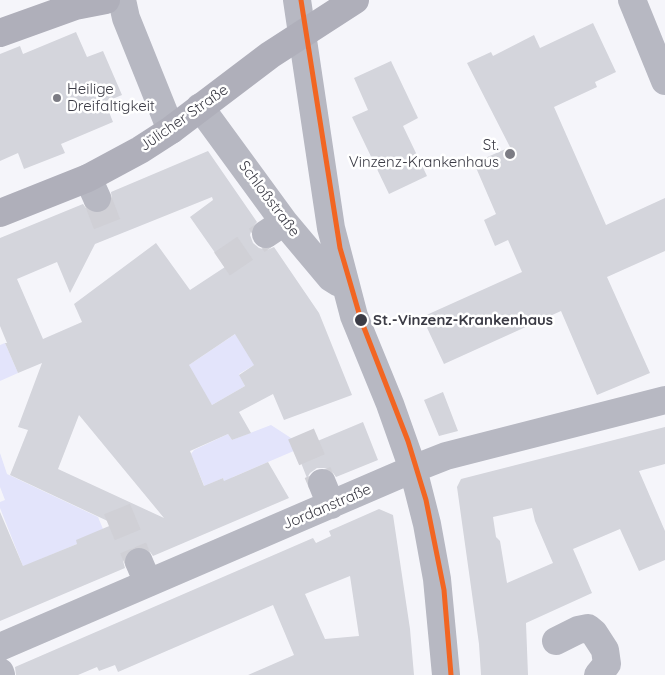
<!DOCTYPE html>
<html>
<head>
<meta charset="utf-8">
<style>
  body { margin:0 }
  canvas { display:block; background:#f5f5fa }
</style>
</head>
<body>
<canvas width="665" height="675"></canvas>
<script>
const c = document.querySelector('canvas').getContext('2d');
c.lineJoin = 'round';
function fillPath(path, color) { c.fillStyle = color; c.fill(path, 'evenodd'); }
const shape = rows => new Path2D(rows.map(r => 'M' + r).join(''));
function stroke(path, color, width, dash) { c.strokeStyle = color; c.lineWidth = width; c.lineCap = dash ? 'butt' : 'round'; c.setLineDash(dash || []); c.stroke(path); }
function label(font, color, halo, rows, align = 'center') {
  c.font = font + ' Quicksand,sans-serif'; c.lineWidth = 5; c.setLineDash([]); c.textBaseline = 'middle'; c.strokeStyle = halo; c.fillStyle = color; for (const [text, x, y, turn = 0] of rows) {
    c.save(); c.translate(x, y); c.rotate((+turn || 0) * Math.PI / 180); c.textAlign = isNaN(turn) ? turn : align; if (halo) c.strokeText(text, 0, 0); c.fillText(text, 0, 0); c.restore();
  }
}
fillPath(shape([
  [259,318,261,361,239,374,245,386,212,405,186,367],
  [5,343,18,373,0,381,0,345],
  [271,425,291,438,296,450,233,477,226,486,223,478,209,484,206,490,191,454,194,450,228,434,232,440],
  [0,453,7,474,98,517,103,529,77,544,41,559,25,571,0,508,0,502,5,500,0,487]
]), '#e3e4fb');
fillPath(shape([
  [593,23,616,72,595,82,597,87,554,107,606,225,665,198,665,251,607,277,650,373,597,395,561,311,444,364,422,317,522,272,508,240,495,246,484,220,496,214,474,163,510,147,467,63,491,52,493,56,534,35,540,48],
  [76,32,87,57,103,51,122,95,105,102,113,122,61,144,65,153,24,169,18,153,0,161,0,54,20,46,23,54],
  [391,61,418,118,403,126,427,176,389,194,352,117,368,110,354,78],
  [208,151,257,222,252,228,250,235,253,243,259,248,267,250,274,247,319,313,352,395,284,420,273,394,239,412,251,433,232,440,228,434,190,451,204,486,223,478,224,481,268,462,289,498,153,556,148,549,141,547,133,548,126,553,123,561,125,568,0,621,0,512,23,566,77,544,76,540,114,524,10,475,28,430,18,427,42,363,18,373,5,343,7,343,0,326,0,238,83,204,88,211,95,213,103,212,110,207,112,200,111,192],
  [212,197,213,200,190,217,225,267,190,290,156,243,74,304,82,322,43,339,17,279,57,262,70,293,95,244],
  [235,334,254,365,239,375,245,386,212,405,189,365],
  [79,415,164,518,58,469],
  [443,392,458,431,439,436,424,400],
  [363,422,378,460,336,477,331,470,324,468,317,468,310,473,307,478,296,450],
  [665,427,665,464,639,471,665,531,665,560,639,571,620,529,573,549,592,593,526,623,528,675,481,675,479,644,457,487,461,479],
  [532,508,535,521,553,563,507,583,500,541,496,537,493,517],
  [379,509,393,515,410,629,414,675,248,675,294,655,273,605,118,672,115,665,99,671,97,667,78,675,16,675,15,667,313,538,316,543,331,536,329,531],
  [350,576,359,636,325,639,305,594]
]), '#d4d5dc');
stroke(shape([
  [97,198,112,237],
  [222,264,266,234],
  [301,434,322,483],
  [117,509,139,562]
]), '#d0d0d6', 28, [28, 14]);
stroke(shape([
  [122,0,126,18,171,130],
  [297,0,331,228,354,316,390,404,413,469,427,524,437,579,446,675],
  [632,0,665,81],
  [200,107,284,222,331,278,339,283,344,283],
  [88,178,97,198],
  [266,234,284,222],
  [322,483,331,505],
  [139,562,148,583],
  [556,641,578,630,588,628,594,633,605,650,607,664,598,675],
  [0,647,413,469,446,456,665,400],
  [0,672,1,675]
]), '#b7b8c2', 28);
stroke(shape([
  [0,33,75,6,106,0],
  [0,213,88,178,140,150,171,130,270,55,355,0]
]), '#afafba', 28);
stroke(shape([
  [301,0,340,248,361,320,408,441,426,500,444,590,451,675]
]), '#f26522', 5);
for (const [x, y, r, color] of [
  [57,98,5,"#7c7c84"],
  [510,154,6,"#7c7c84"],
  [361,320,7,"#3b3b45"]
]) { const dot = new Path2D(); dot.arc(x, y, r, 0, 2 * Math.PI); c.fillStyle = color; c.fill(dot); stroke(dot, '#fff', 2); }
label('15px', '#3b3b45', '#fff', [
  ["Heilige",67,89],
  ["Dreifaltigkeit",67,106],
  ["St.",499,145,"right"],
  ["Vinzenz-Krankenhaus",499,162,"right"]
], 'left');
label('15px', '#3b3b45', '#fff', [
  ["Jülicher Straße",184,118,-35],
  ["Schloßstraße",269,199,53],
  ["Jordanstraße",327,507,-23]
]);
label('bold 15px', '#3b3b45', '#fff', [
  ["St.-Vinzenz-Krankenhaus",373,320]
], 'left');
</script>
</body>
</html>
